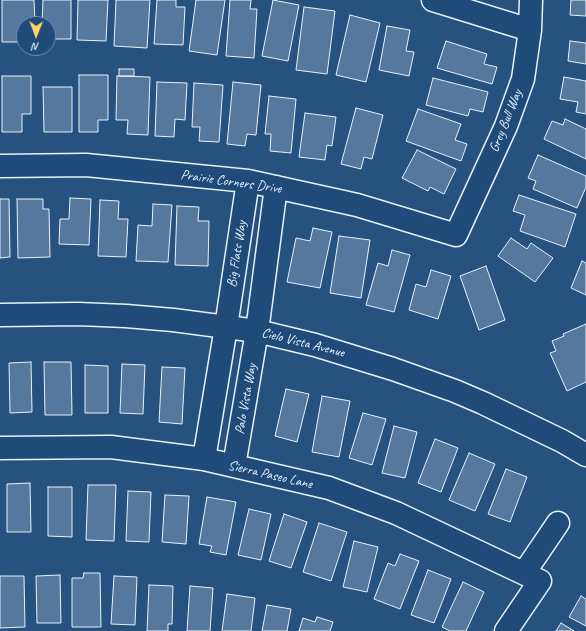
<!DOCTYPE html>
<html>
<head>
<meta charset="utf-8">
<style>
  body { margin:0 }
  #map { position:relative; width:586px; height:631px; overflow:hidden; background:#27517f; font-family:Caveat,sans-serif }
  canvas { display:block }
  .north { position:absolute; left:16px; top:16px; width:40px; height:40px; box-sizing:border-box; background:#1f4a7a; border:1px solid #6f8dac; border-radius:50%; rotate:181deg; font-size:11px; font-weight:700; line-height:16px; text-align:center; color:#e8f1f8 }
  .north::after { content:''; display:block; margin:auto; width:14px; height:18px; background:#ffd166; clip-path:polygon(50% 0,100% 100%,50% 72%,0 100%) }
</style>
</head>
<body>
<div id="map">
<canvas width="586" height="631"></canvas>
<div class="north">N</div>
</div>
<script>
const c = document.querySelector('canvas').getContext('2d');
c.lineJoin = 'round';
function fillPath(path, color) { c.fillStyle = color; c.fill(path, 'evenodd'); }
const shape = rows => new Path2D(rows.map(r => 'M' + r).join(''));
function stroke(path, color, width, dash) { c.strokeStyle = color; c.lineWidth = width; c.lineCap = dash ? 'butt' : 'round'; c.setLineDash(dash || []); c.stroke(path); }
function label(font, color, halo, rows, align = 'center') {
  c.font = font + ' Caveat,sans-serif'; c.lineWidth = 3; c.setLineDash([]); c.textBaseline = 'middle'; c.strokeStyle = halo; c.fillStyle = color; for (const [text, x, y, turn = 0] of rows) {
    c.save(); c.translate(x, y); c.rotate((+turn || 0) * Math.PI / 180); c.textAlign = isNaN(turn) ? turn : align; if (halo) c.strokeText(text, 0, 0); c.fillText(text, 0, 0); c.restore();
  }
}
const building = shape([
  [2,0,34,0,35,24,24,24,24,42,2,42,2,0],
  [43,0,71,0,71,39,48,39,48,24,42,24,43,0],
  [78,0,108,0,106,41,77,40,78,0],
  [116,0,150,0,147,48,114,46,116,0],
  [157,0,176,0,176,7,185,7,183,45,154,44,157,0],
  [196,0,225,0,217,55,189,51,196,0],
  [230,0,251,0,250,9,257,9,254,58,226,56,230,0],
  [273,0,299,5,288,61,262,56,273,0],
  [571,0,586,0,586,16,570,15,571,0],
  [304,7,335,11,327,74,296,70,304,7],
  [350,15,380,23,366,82,336,75,350,15],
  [387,26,410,30,406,51,414,52,409,76,379,70,387,26],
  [446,41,487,54,484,64,497,67,492,84,437,68,446,41],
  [570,41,586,43,586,64,568,61,570,41],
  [119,69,134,69,134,76,119,76,119,69],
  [79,75,108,75,108,120,98,120,98,132,79,132,79,75],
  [2,76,31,76,31,114,22,114,22,132,2,132,2,76],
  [117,76,150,77,148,135,127,134,128,120,116,120,117,76],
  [564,77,586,81,586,114,576,112,578,102,560,99,564,77],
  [433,78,488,92,483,112,470,109,468,116,426,105,433,78],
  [157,82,187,83,185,120,175,119,174,137,155,136,157,82],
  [233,82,261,85,256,135,247,134,245,146,227,144,233,82],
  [194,83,223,85,219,142,199,141,200,127,192,127,194,83],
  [43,87,72,87,72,132,44,132,43,87],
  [269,96,296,99,291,153,270,151,271,134,265,134,269,96],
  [356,108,383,115,372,159,364,157,361,169,341,164,356,108],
  [418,109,461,124,455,140,467,144,461,161,406,141,418,109],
  [305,113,336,117,332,146,327,145,325,160,299,157,305,113],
  [565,119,586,129,586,159,544,139,552,121,563,125,565,119],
  [417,150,456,169,444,194,430,187,428,191,402,178,417,150],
  [538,155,586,176,586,187,577,208,533,189,536,181,528,178,538,155],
  [519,195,576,214,565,247,520,231,525,215,513,211,519,195],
  [70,198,91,199,89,245,59,244,60,219,69,219,70,198],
  [0,199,9,199,10,257,0,258,0,199],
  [17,199,43,199,43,209,49,209,50,257,18,258,17,199],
  [100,200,119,201,118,219,128,219,126,257,98,256,100,200],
  [153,204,172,205,168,262,136,261,138,225,152,226,153,204],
  [177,206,199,207,198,221,209,221,208,266,175,265,177,206],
  [313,228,332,232,320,288,287,282,296,238,310,241,313,228],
  [339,236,370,240,361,298,330,293,339,236],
  [511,238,527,249,531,243,553,258,535,282,498,256,511,238],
  [392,250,410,255,394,312,366,305,378,263,388,266,392,250],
  [582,261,586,263,586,295,571,288,582,261],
  [486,266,505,320,479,330,460,276,486,266],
  [431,270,451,276,438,319,409,310,416,284,426,287,431,270],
  [586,324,586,382,567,391,550,353,556,351,552,341,564,336,563,334,586,324],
  [31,362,32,412,10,413,9,363,31,362],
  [44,362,71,362,72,415,45,415,44,362],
  [122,364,145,365,143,414,120,413,122,364],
  [85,365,108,366,108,413,85,413,85,365],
  [162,367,185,368,182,424,159,422,162,367],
  [286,389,309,394,297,442,275,436,286,389],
  [322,396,350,401,339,457,312,452,322,396],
  [363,413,386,419,372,465,349,458,363,413],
  [394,426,417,432,405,478,382,473,394,426],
  [435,439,458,448,441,492,418,483,435,439],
  [469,453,495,464,475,511,449,500,469,453],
  [506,469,527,477,510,522,488,514,506,469],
  [30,483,31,532,7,532,7,484,30,483],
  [88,485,116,485,114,541,86,540,88,485],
  [48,487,72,487,72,537,48,536,48,487],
  [128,491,151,492,149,542,126,541,128,491],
  [165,495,189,496,186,544,162,542,165,495],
  [207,497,236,502,226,555,210,552,212,546,199,544,207,497],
  [249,509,271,514,261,560,238,555,249,509],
  [284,514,307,522,291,568,269,561,284,514],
  [319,523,347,532,331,581,303,572,319,523],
  [354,541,378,547,367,592,343,587,354,541],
  [400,554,419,561,400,609,374,599,388,563,395,566,400,554],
  [428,570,451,579,434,623,411,615,428,570],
  [84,573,100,573,101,627,72,627,72,578,83,578,84,573],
  [60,575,61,623,37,623,36,576,60,575],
  [0,576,24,576,25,627,0,628,0,576],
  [114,576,137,577,135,625,111,624,114,576],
  [463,582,484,592,466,631,450,631,442,627,463,582],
  [149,585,173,586,172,624,168,624,168,631,147,631,149,585],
  [190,586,213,588,210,631,187,631,190,586],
  [227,594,255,598,251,631,222,631,227,594],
  [581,596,586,599,586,626,569,617,581,596],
  [267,605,291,609,287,631,262,631,267,605],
  [317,617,333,622,330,631,299,631,303,618,315,622,317,617],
  [561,623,574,631,556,631,561,623]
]);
fillPath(building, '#57789d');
stroke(building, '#e8f1f8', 1);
const minor = shape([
  [433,0,530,30],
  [0,166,86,165,248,181,357,205,456,235,506,126,523,79,530,30,531,0],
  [0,448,111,447,204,459,329,488,396,513,540,581,506,631],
  [204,459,226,327,248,181],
  [234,466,257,331,276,187],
  [524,573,558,523]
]);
const tertiary = shape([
  [0,315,78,314,126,316,173,320,257,331,315,345,393,369,455,391,483,403,535,428,562,441,586,455]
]);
stroke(minor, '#e8f1f8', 25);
stroke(tertiary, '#e8f1f8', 25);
stroke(minor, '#1f4a7a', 22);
stroke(tertiary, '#1f4a7a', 22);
label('14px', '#e8f1f8', '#1f4a7a', [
  ["Grey Bull Way",506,121,-68],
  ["Prairie Corners Drive",231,182,8],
  ["Big Flats Way",237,254,-81],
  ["Cielo Vista Avenue",303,343,14],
  ["Palo Vista Way",246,399,-80],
  ["Sierra Paseo Lane",270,475,13]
]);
</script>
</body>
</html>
